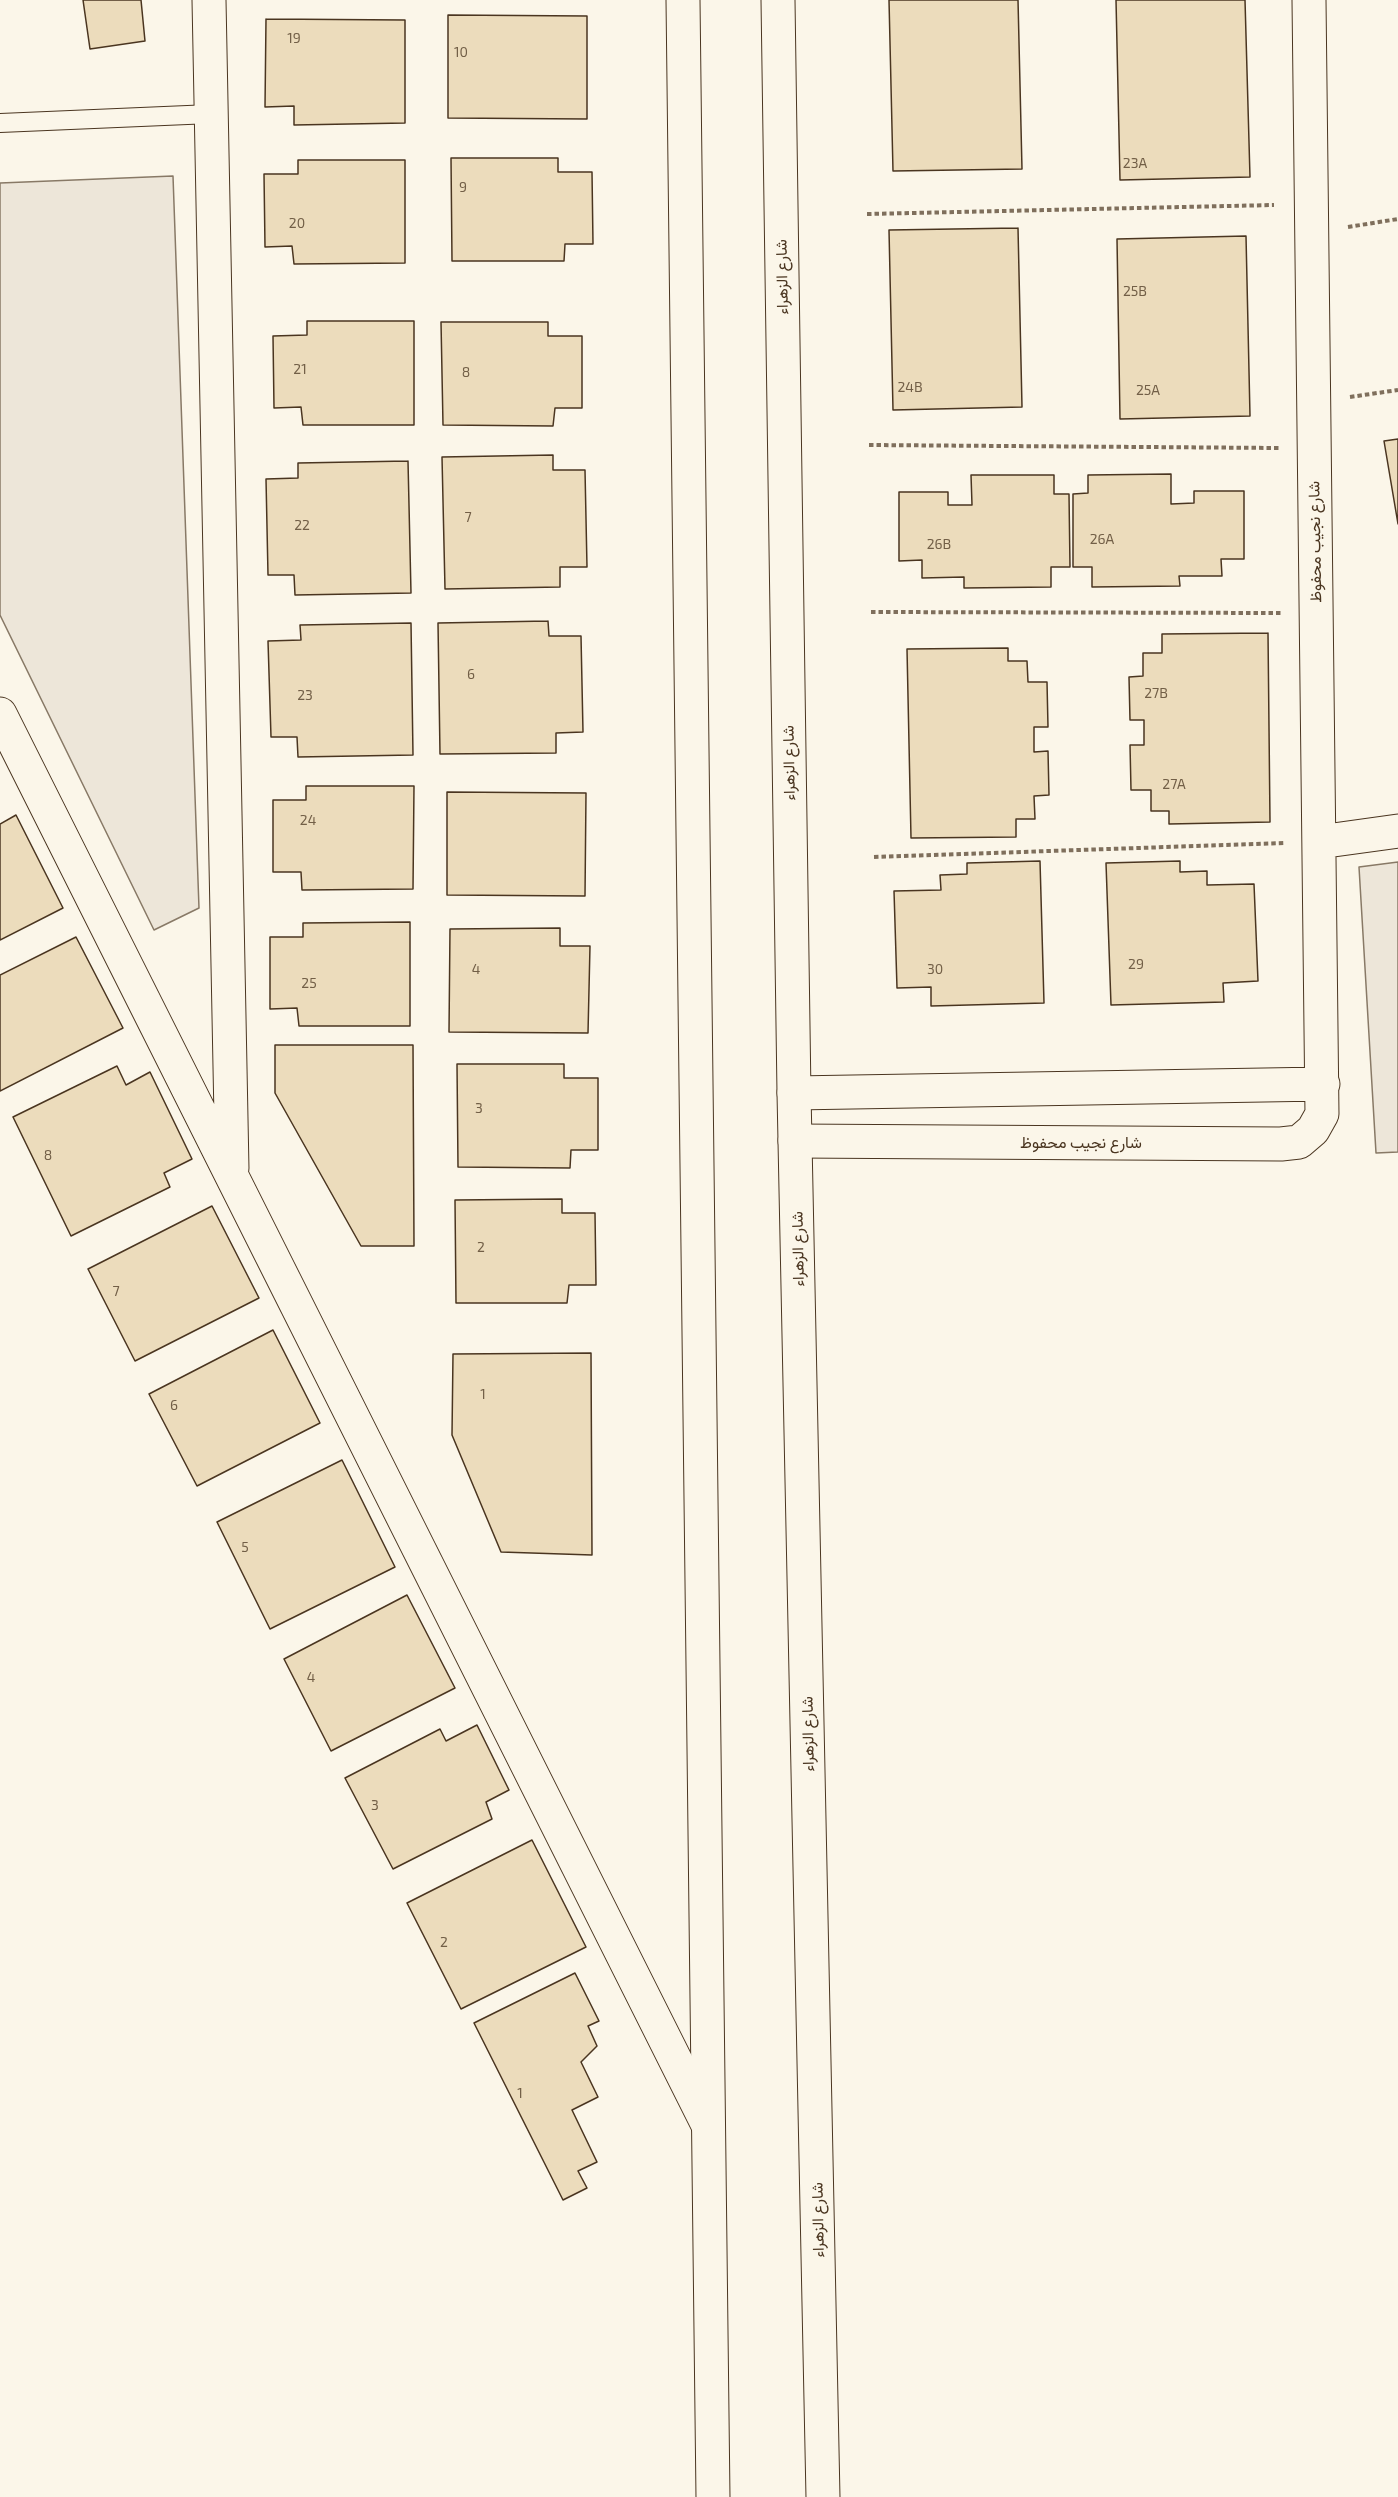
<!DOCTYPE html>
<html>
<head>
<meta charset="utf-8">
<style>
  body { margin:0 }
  canvas { display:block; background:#fbf6e9 }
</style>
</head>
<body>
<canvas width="1398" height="2497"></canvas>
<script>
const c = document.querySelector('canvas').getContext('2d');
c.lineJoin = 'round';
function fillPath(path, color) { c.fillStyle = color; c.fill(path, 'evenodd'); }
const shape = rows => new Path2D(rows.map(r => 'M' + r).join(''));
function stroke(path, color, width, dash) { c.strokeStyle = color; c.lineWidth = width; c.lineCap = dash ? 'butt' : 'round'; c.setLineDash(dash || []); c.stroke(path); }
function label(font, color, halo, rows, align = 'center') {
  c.font = font + ' "Exo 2",Vazirmatn,sans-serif'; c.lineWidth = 4.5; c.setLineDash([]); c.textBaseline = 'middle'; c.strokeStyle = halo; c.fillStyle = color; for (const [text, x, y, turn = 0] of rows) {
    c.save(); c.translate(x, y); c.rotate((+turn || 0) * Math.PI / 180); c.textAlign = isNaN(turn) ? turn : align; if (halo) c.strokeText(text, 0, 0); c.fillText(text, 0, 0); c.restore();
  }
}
const green = shape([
  [173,176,199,908,154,930,0,615,0,183,173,176],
  [1398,862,1398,1152,1376,1153,1359,867,1398,862]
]);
fillPath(green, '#ede6d9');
stroke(green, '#887966', 1.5);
const building = shape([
  [83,0,141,0,145,41,90,49,83,0],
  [889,0,1018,0,1022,169,893,171,889,0],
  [1116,0,1245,0,1250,177,1120,180,1116,0],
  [448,15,587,16,587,119,448,118,448,15],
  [266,19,405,20,405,123,294,125,294,106,265,107,266,19],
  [451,158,558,158,558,172,592,172,593,244,565,244,564,261,452,261,451,158],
  [298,160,405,160,405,263,294,264,292,246,265,247,264,174,298,174,298,160],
  [1018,228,1022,407,893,410,889,230,1018,228],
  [1246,236,1250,416,1120,419,1117,239,1246,236],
  [307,321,414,321,414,425,303,425,301,407,274,408,273,336,307,335,307,321],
  [441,322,548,322,548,336,582,336,582,408,555,408,553,426,443,425,441,322],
  [1398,439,1398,524,1384,441,1398,439],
  [553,455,553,470,585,470,587,567,560,567,560,587,445,589,442,457,553,455],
  [408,461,411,593,295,595,294,575,268,575,266,479,298,478,298,463,408,461],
  [1171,474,1171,504,1194,503,1194,491,1244,491,1244,559,1221,559,1222,576,1179,576,1180,586,1092,587,1092,567,1073,567,1073,494,1088,493,1088,475,1171,474],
  [971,475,1054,475,1054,494,1069,494,1070,567,1051,567,1051,587,964,588,964,577,922,578,922,560,899,561,899,492,948,492,948,505,972,505,971,475],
  [548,621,549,636,581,636,583,732,556,733,556,753,440,754,438,623,548,621],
  [411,623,413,755,298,757,297,737,271,737,268,641,301,640,300,625,411,623],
  [1268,633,1270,822,1169,824,1169,811,1151,811,1151,790,1131,790,1130,745,1144,745,1144,720,1130,720,1129,677,1143,676,1143,653,1162,653,1162,634,1268,633],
  [1008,648,1008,661,1027,661,1028,682,1047,682,1048,727,1034,727,1034,752,1048,751,1049,795,1034,796,1035,819,1016,819,1016,837,911,838,907,649,1008,648],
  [306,786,414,786,413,889,302,890,301,872,273,872,273,800,306,800,306,786],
  [447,792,586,793,585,896,447,895,447,792],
  [16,815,63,908,0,940,0,824,16,815],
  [1040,861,1044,1003,931,1006,931,987,897,988,894,891,941,890,940,875,967,874,967,863,1040,861],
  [1180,861,1180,872,1207,871,1207,885,1254,884,1258,981,1223,983,1224,1002,1111,1005,1106,863,1180,861],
  [410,922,410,1026,299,1026,297,1008,270,1009,270,937,303,937,303,923,410,922],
  [560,928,560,946,590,946,588,1033,449,1032,450,929,560,928],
  [76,937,123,1028,0,1091,0,975,76,937],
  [275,1045,413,1045,414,1246,361,1246,275,1093,275,1045],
  [457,1064,564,1064,564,1078,598,1078,598,1150,571,1150,570,1168,458,1167,457,1064],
  [117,1066,126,1085,150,1072,192,1159,164,1173,170,1187,71,1236,13,1117,117,1066],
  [562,1199,562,1213,595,1213,596,1285,569,1285,567,1303,456,1303,455,1200,562,1199],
  [212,1206,259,1298,135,1361,88,1269,212,1206],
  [273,1330,320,1423,197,1486,149,1394,273,1330],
  [591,1353,592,1555,501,1552,452,1435,453,1354,591,1353],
  [342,1460,395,1567,270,1629,217,1522,342,1460],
  [407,1595,455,1688,331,1751,284,1659,407,1595],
  [477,1725,509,1790,486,1802,492,1819,393,1869,345,1778,440,1729,446,1741,477,1725],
  [532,1840,586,1947,461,2009,407,1903,532,1840],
  [575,1973,599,2021,588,2026,597,2046,581,2062,598,2097,572,2110,597,2162,578,2171,587,2188,563,2200,474,2023,575,1973]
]);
fillPath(building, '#ecdcbc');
stroke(building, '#4a3520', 1.5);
const lane = shape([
  [0,123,211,114]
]);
const street = shape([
  [209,0,232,1168],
  [0,714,708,2125],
  [1319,842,1398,831],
  [794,1093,1323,1084],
  [795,1141,1281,1144,1299,1142,1313,1130,1322,1114,1309,0]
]);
const secondary = shape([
  [683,0,713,2497],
  [778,0,794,1093,823,2497]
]);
stroke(lane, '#4a3520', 20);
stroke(street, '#4a3520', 35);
stroke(secondary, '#4a3520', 35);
stroke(shape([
  [867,214,1274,205],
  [1348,227,1398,219],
  [1350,397,1398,390],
  [869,445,1279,448],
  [871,612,1281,613],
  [874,857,1284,843]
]), '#7f6f5c', 4, [4.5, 3]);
stroke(lane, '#fbf6e9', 18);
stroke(street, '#fbf6e9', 33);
stroke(secondary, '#fbf6e9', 33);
label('14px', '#725f47', null, [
  ["19",294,38],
  ["10",461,52],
  ["23A",1135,163],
  ["9",463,187],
  ["20",297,223],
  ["25B",1135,291],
  ["21",300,369],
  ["8",466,372],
  ["24B",910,387],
  ["25A",1148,390],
  ["7",468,517],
  ["22",302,525],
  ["26A",1102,539],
  ["26B",939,544],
  ["6",471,674],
  ["27B",1156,693],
  ["23",305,695],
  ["27A",1174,784],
  ["24",308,820],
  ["29",1136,964],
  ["4",476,969],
  ["30",935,969],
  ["25",309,983],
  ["3",479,1108],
  ["8",48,1155],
  ["2",481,1247],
  ["7",116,1291],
  ["1",483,1394],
  ["6",174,1405],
  ["5",245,1547],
  ["4",311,1677],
  ["3",375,1805],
  ["2",444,1942],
  ["1",520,2093]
]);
label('16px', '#4a3520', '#fbf6e9', [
  ["شارع الزهراء",782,277,-91],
  ["شارع نجيب محفوظ",1315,542,-91],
  ["شارع الزهراء",789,763,-91],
  ["شارع نجيب محفوظ",1081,1143],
  ["شارع الزهراء",798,1249,-91],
  ["شارع الزهراء",808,1734,-91],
  ["شارع الزهراء",818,2220,-91]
]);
</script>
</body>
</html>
